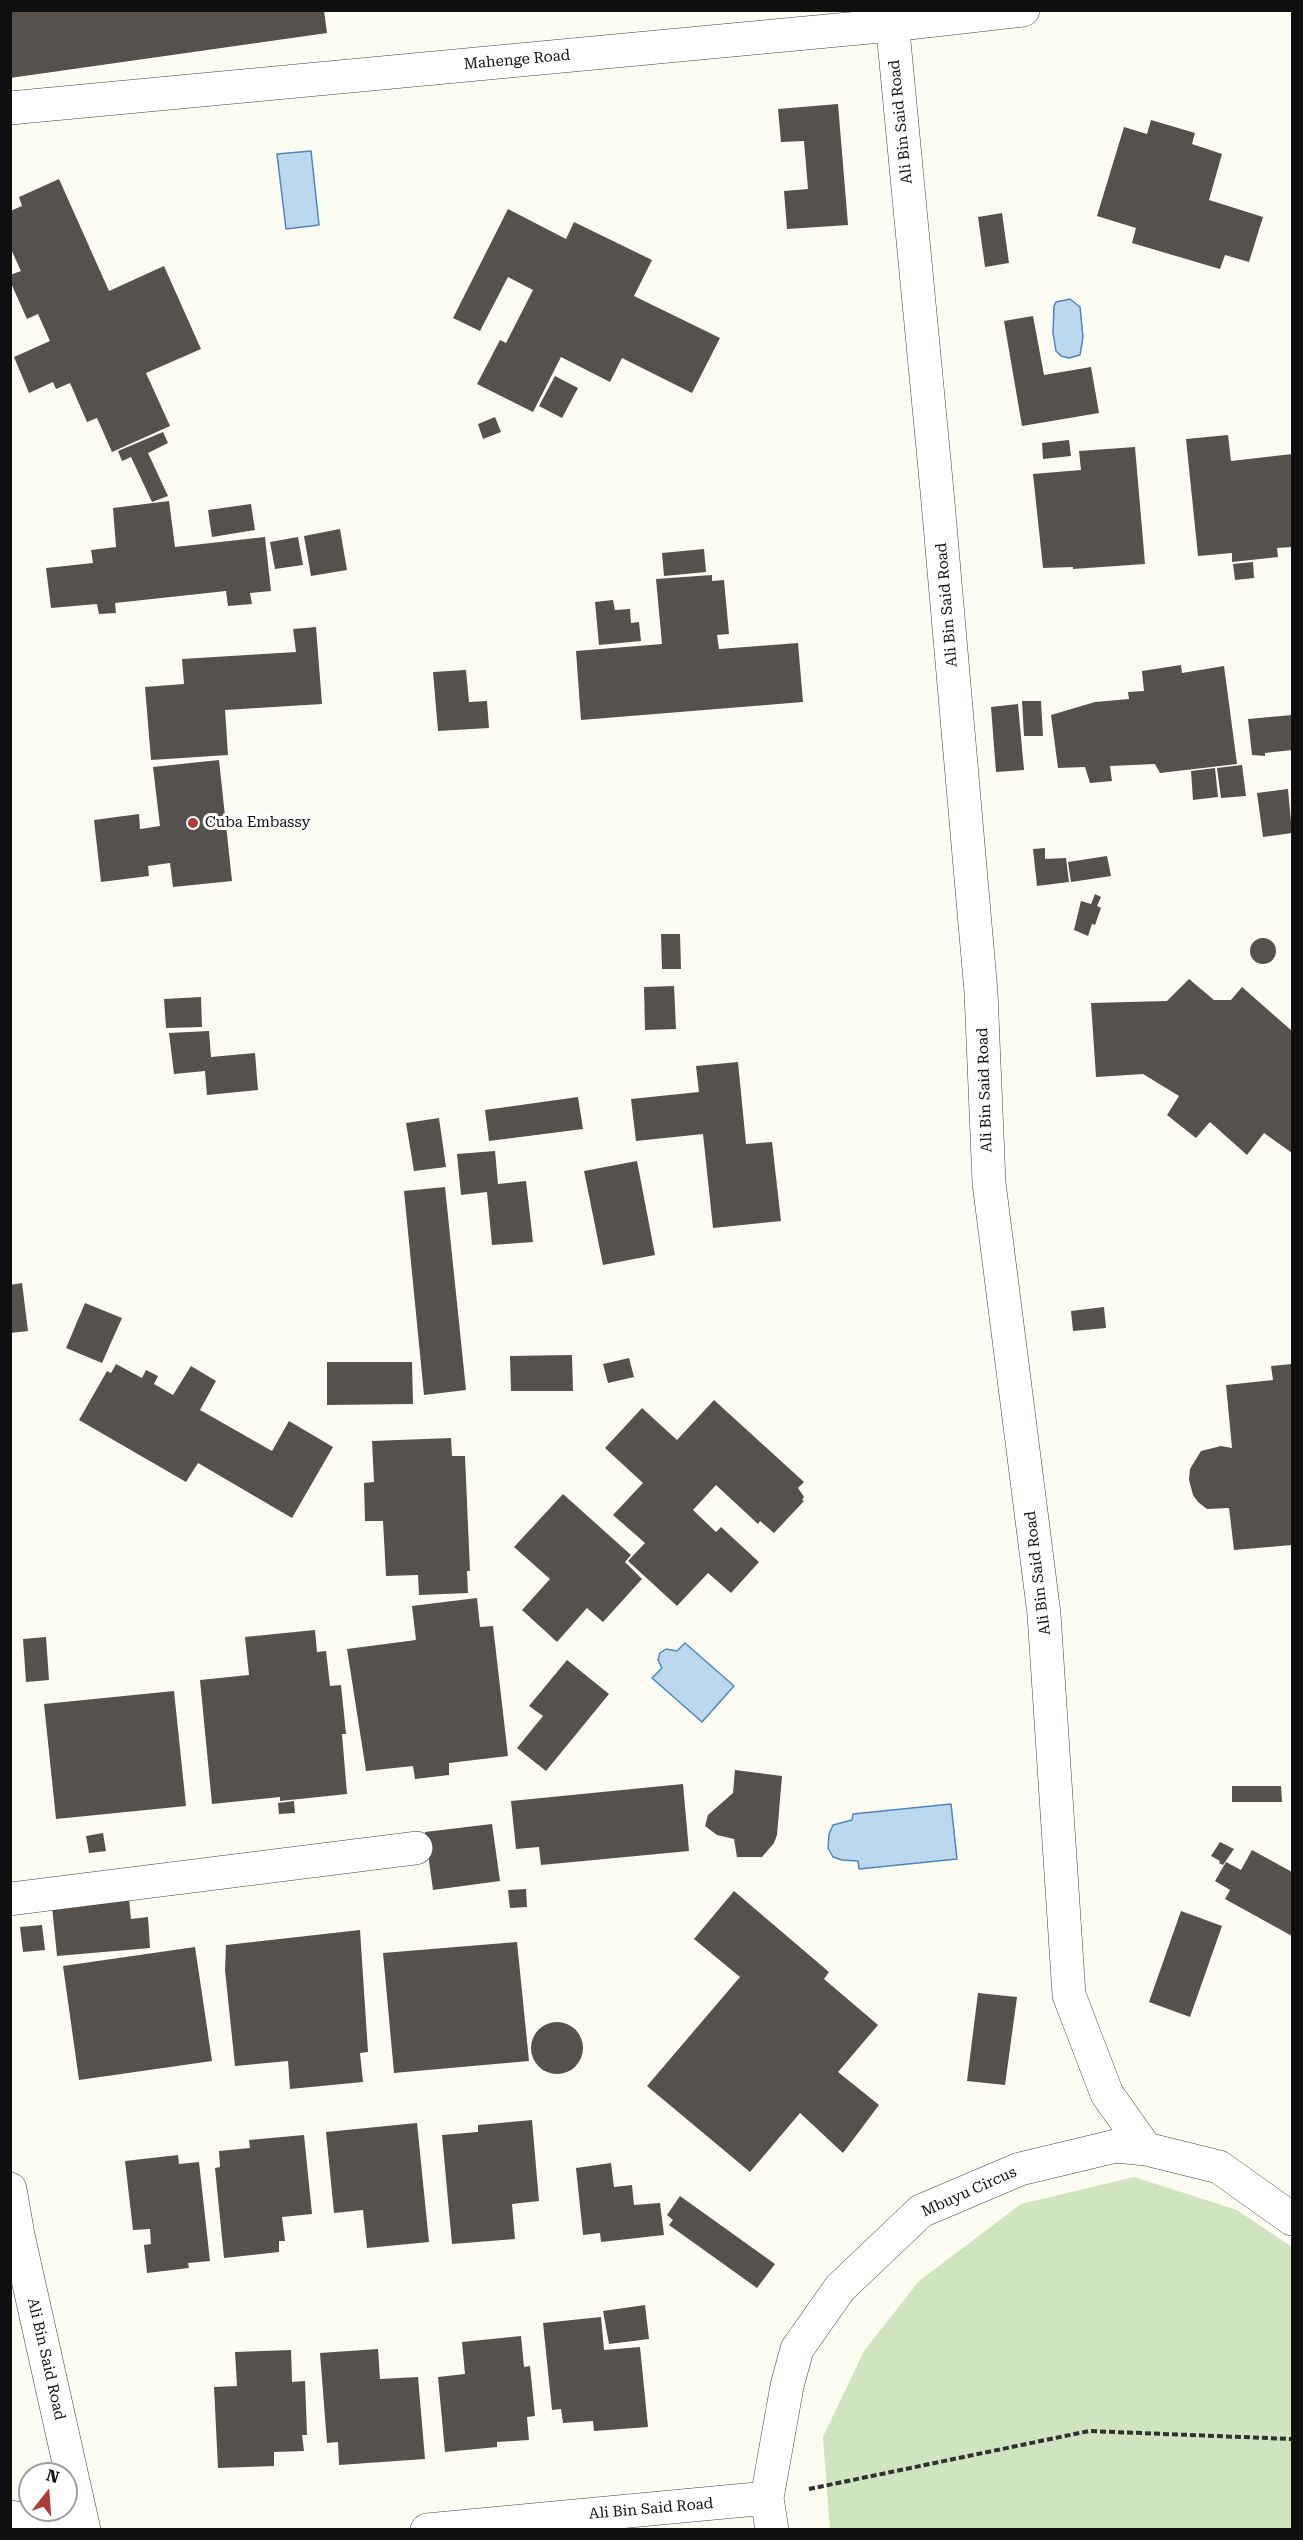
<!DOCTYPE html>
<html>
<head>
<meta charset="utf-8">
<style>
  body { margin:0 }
  #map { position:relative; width:1303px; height:2540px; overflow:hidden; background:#fdfcf2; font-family:"Roboto Serif",serif }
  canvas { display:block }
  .frame { position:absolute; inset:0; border:12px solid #0f0f0f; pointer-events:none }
  .north { position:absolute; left:18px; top:2462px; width:60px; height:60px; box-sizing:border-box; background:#fff; border:2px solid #9f9f9f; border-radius:50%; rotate:17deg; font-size:16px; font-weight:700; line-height:24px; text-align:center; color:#0f0f0f }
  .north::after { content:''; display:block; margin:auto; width:21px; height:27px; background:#ae3c37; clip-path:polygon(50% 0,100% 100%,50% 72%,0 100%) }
</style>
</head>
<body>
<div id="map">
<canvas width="1303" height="2540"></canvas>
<div class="frame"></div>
<div class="north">N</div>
</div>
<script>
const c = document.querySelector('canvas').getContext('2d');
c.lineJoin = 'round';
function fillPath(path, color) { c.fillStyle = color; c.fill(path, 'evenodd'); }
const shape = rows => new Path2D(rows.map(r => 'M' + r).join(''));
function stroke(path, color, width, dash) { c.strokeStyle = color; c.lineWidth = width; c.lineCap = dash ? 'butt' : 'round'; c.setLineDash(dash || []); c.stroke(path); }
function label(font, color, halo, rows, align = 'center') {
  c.font = font + ' "Roboto Serif",serif'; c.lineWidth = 6; c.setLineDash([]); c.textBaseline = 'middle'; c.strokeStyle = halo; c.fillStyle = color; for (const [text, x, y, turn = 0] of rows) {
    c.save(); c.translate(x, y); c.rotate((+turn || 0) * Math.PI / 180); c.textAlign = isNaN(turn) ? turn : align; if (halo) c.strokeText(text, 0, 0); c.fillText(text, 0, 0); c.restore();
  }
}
fillPath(shape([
  [1134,2177,1237,2210,1292,2247,1292,2529,830,2529,823,2437,864,2351,919,2281,1021,2204]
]), '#cfe4bf');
const water = shape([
  [311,151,319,225,286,229,277,154,311,151],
  [1070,299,1080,307,1083,337,1080,355,1069,358,1061,356,1056,351,1053,333,1054,306,1056,302,1070,299],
  [685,1643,734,1686,702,1722,652,1678,662,1668,658,1660,660,1653,666,1649,677,1651,685,1643],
  [951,1804,957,1859,859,1869,858,1861,842,1860,833,1857,828,1848,829,1834,833,1825,852,1820,853,1814,951,1804]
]);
fillPath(water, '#bcd8ef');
stroke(water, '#4c86bd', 1.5);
fillPath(shape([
  [10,10,324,10,327,33,10,78],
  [838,104,848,225,787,229,784,191,808,189,804,141,781,142,778,109],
  [1151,120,1195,133,1192,144,1222,154,1209,200,1263,217,1249,262,1225,255,1220,269,1132,243,1136,228,1097,216,1124,127,1147,134],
  [59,179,109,291,164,266,201,349,146,373,170,426,112,452,97,418,87,422,70,383,56,389,53,382,29,393,14,357,50,341,38,314,27,319,10,281,10,275,21,271,10,247,10,211,22,206,19,197],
  [508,209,566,239,574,222,652,260,634,296,720,338,692,393,622,358,610,382,561,357,533,412,477,384,500,340,506,343,533,290,508,277,480,331,453,318],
  [1002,213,1009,263,985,267,978,217],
  [1033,316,1044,375,1091,367,1099,413,1022,426,1004,321],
  [555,376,578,388,562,418,539,406],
  [495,417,501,432,483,439,478,424],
  [163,432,168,443,148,453,168,496,152,502,131,457,122,461,118,451],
  [1228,435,1231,461,1292,454,1292,547,1277,548,1278,557,1232,562,1232,553,1198,556,1186,439],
  [1069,440,1071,456,1043,459,1042,443],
  [1135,447,1145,564,1073,569,1073,567,1043,568,1033,474,1081,470,1079,451],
  [169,501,175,547,265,537,271,591,250,593,252,604,228,606,226,591,115,603,116,613,99,614,97,604,51,608,46,568,93,563,91,550,116,547,113,508],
  [251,504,255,530,212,537,208,510],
  [340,529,347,570,311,576,304,536],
  [298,537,303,565,275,569,270,542],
  [704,549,706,572,664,576,662,553],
  [1253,562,1254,578,1235,580,1233,564],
  [712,575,712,581,724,580,729,634,717,635,719,649,798,643,803,702,581,720,576,651,662,644,656,579],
  [613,600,615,610,630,609,631,623,639,622,641,641,599,645,595,602],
  [316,627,322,704,225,710,228,755,151,760,145,687,184,684,182,659,296,652,293,629],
  [1181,665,1182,673,1224,666,1237,764,1160,773,1155,764,1110,766,1112,781,1090,783,1085,767,1058,768,1051,715,1095,702,1129,699,1128,692,1144,691,1142,671],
  [466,670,469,702,487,701,489,728,438,731,433,672],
  [1022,701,1041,701,1043,736,1024,736],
  [1018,704,1024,770,996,772,991,707],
  [1292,715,1292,750,1265,753,1265,756,1252,755,1248,719],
  [219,760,232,881,173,887,170,863,148,866,149,876,101,882,94,820,139,814,140,829,160,826,153,767],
  [1242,765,1246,796,1221,798,1217,768],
  [1215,768,1218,797,1193,800,1191,771],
  [1288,789,1292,833,1263,837,1257,793],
  [1045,848,1045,859,1066,858,1069,882,1037,886,1033,849],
  [1107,856,1111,876,1071,882,1068,862],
  [1095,894,1101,897,1097,906,1101,908,1095,925,1092,924,1088,936,1074,930,1081,901,1091,904],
  [661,934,680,934,681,969,662,969],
  '1250 951a13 13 0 1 1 26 0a13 13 0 1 1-26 0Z',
  [1189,979,1214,1000,1231,1000,1242,987,1292,1031,1292,1153,1264,1133,1247,1155,1210,1122,1196,1138,1167,1115,1179,1096,1143,1074,1096,1077,1091,1003,1167,1001],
  [674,986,676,1029,645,1030,644,987],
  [201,997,202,1027,166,1028,164,999],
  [209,1031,211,1057,255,1053,258,1090,207,1095,205,1071,174,1074,169,1033],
  [738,1062,746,1144,772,1142,781,1221,713,1228,703,1134,636,1141,631,1099,699,1092,696,1066],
  [578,1097,583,1129,489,1141,485,1110],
  [439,1118,446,1167,414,1171,406,1123],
  [495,1151,498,1184,526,1181,533,1242,492,1245,487,1192,461,1195,457,1154],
  [637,1161,655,1255,603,1265,584,1171],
  [445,1187,466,1390,424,1395,404,1191],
  [22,1283,28,1331,10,1333,10,1285],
  [85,1303,122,1318,102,1363,66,1348],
  [1104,1307,1106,1328,1073,1331,1071,1311],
  [572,1355,573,1391,511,1391,510,1356],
  [629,1358,634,1377,608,1383,603,1364],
  [327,1362,412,1362,413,1404,327,1405],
  [116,1364,142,1378,146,1370,158,1376,154,1384,173,1395,191,1366,216,1381,200,1410,272,1451,289,1421,333,1447,292,1518,198,1463,186,1482,79,1420,107,1371,111,1373],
  [1292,1364,1292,1545,1234,1550,1229,1508,1207,1509,1198,1502,1193,1495,1189,1480,1190,1469,1201,1451,1221,1446,1232,1448,1226,1385,1273,1380,1271,1366],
  [714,1400,804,1482,798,1488,804,1497,802,1500,804,1501,774,1533,760,1521,758,1524,716,1485,693,1510,716,1532,721,1527,759,1562,731,1593,708,1573,677,1606,628,1561,645,1543,613,1515,643,1483,605,1448,642,1408,677,1440],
  [451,1438,452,1456,465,1456,470,1571,467,1571,468,1593,419,1595,418,1575,386,1576,383,1521,365,1521,364,1483,374,1482,372,1441],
  [563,1494,631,1555,625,1562,642,1579,603,1622,587,1608,557,1642,522,1610,550,1579,514,1547],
  [477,1598,480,1627,493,1626,508,1756,449,1763,449,1775,415,1779,413,1766,366,1771,347,1649,416,1640,412,1606],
  [315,1630,317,1652,326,1651,330,1686,341,1685,346,1734,342,1734,347,1794,280,1801,280,1797,212,1804,200,1680,249,1675,245,1637],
  [46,1637,49,1680,26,1682,23,1639],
  [567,1660,609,1694,546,1771,517,1748,543,1716,529,1706],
  [174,1691,186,1806,56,1819,44,1704],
  [735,1770,782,1776,777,1835,774,1843,762,1857,737,1857,734,1839,717,1835,705,1826,708,1815,733,1793],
  [683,1784,689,1851,541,1865,539,1847,516,1849,511,1801],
  [1232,1786,1281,1786,1282,1802,1232,1802],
  [294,1801,295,1813,279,1814,278,1803],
  [492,1824,500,1881,433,1890,425,1832],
  [103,1833,106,1851,89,1853,86,1836],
  [1220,1842,1234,1849,1223,1865,1219,1863,1220,1861,1211,1856],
  [1252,1850,1292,1872,1292,1936,1225,1899,1230,1890,1215,1881,1226,1862,1241,1870],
  [526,1889,527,1907,510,1908,508,1890],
  [734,1891,829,1972,824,1979,878,2025,838,2072,879,2105,843,2153,800,2113,750,2172,647,2086,740,1977,694,1939],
  [129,1899,131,1919,148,1917,150,1948,57,1956,52,1906],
  [1181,1911,1222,1926,1190,2017,1149,2002],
  [42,1925,45,1950,23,1952,20,1927],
  [360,1930,368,2052,360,2053,363,2082,290,2089,288,2061,235,2066,225,1970,226,1945],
  [517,1942,529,2061,394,2073,383,1953],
  [195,1947,212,2061,79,2080,63,1966],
  [978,1993,1017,1997,1005,2085,967,2081],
  '531 2048a26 26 0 1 1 52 0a26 26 0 1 1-52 0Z',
  [532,2120,539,2201,512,2204,515,2239,452,2244,442,2135,478,2132,478,2125],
  [417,2123,429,2242,367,2248,363,2210,334,2213,326,2132],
  [304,2135,312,2214,282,2217,285,2241,279,2241,279,2252,224,2258,215,2168,220,2167,219,2151,250,2148,249,2140],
  [178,2155,179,2164,199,2162,210,2261,188,2263,189,2268,147,2273,144,2245,151,2244,150,2229,133,2230,125,2161],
  [611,2163,614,2187,632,2185,634,2205,660,2203,664,2235,601,2242,600,2233,583,2235,576,2168],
  [680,2196,775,2264,757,2288,669,2225,673,2220,667,2215],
  [645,2305,649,2339,609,2344,603,2311],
  [601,2317,604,2350,640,2347,648,2427,594,2431,593,2421,563,2423,561,2409,552,2410,543,2323],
  [521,2336,524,2367,530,2366,535,2416,527,2417,529,2440,497,2442,497,2447,445,2452,438,2377,465,2374,462,2342],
  [378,2349,380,2379,418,2377,425,2459,339,2465,338,2442,327,2443,320,2353],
  [291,2350,292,2382,305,2381,307,2435,302,2435,304,2451,274,2452,274,2466,218,2468,214,2387,237,2386,235,2352]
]), '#56514c');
const minor = shape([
  [891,10,937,491,981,992,989,1183,1044,1614,1069,1995,1107,2094,1146,2149],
  [10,108,891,25,1023,10],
  [10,1899,416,1848],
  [10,2189,18,2235,84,2530],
  [10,2517,83,2530],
  [427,2530,767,2498],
  [772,2530,767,2498,787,2386,797,2349,840,2288,921,2211,1020,2169,1116,2146,1146,2149,1219,2167,1292,2219]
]);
stroke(minor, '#424242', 34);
stroke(shape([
  [809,2489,1089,2431,1292,2439]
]), '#313131', 4, [6, 3]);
stroke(minor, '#fff', 33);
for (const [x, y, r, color] of [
  [193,823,6,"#ae3c37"]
]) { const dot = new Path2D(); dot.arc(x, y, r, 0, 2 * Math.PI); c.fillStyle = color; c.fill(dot); stroke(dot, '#fff', 2); }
label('15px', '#0f0f0f', '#fff', [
  ["Mahenge Road",517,60,-5],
  ["Ali Bin Said Road",901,122,-96],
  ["Ali Bin Said Road",947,605,-95],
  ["Ali Bin Said Road",985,1090,-92],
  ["Ali Bin Said Road",1038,1573,-97],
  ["Mbuyu Circus",969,2192,-24],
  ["Ali Bin Said Road",46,2359,77],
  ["Ali Bin Said Road",651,2509,-5]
]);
label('15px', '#0f0f0f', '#fff', [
  ["Cuba Embassy",205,823]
], 'left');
</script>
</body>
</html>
